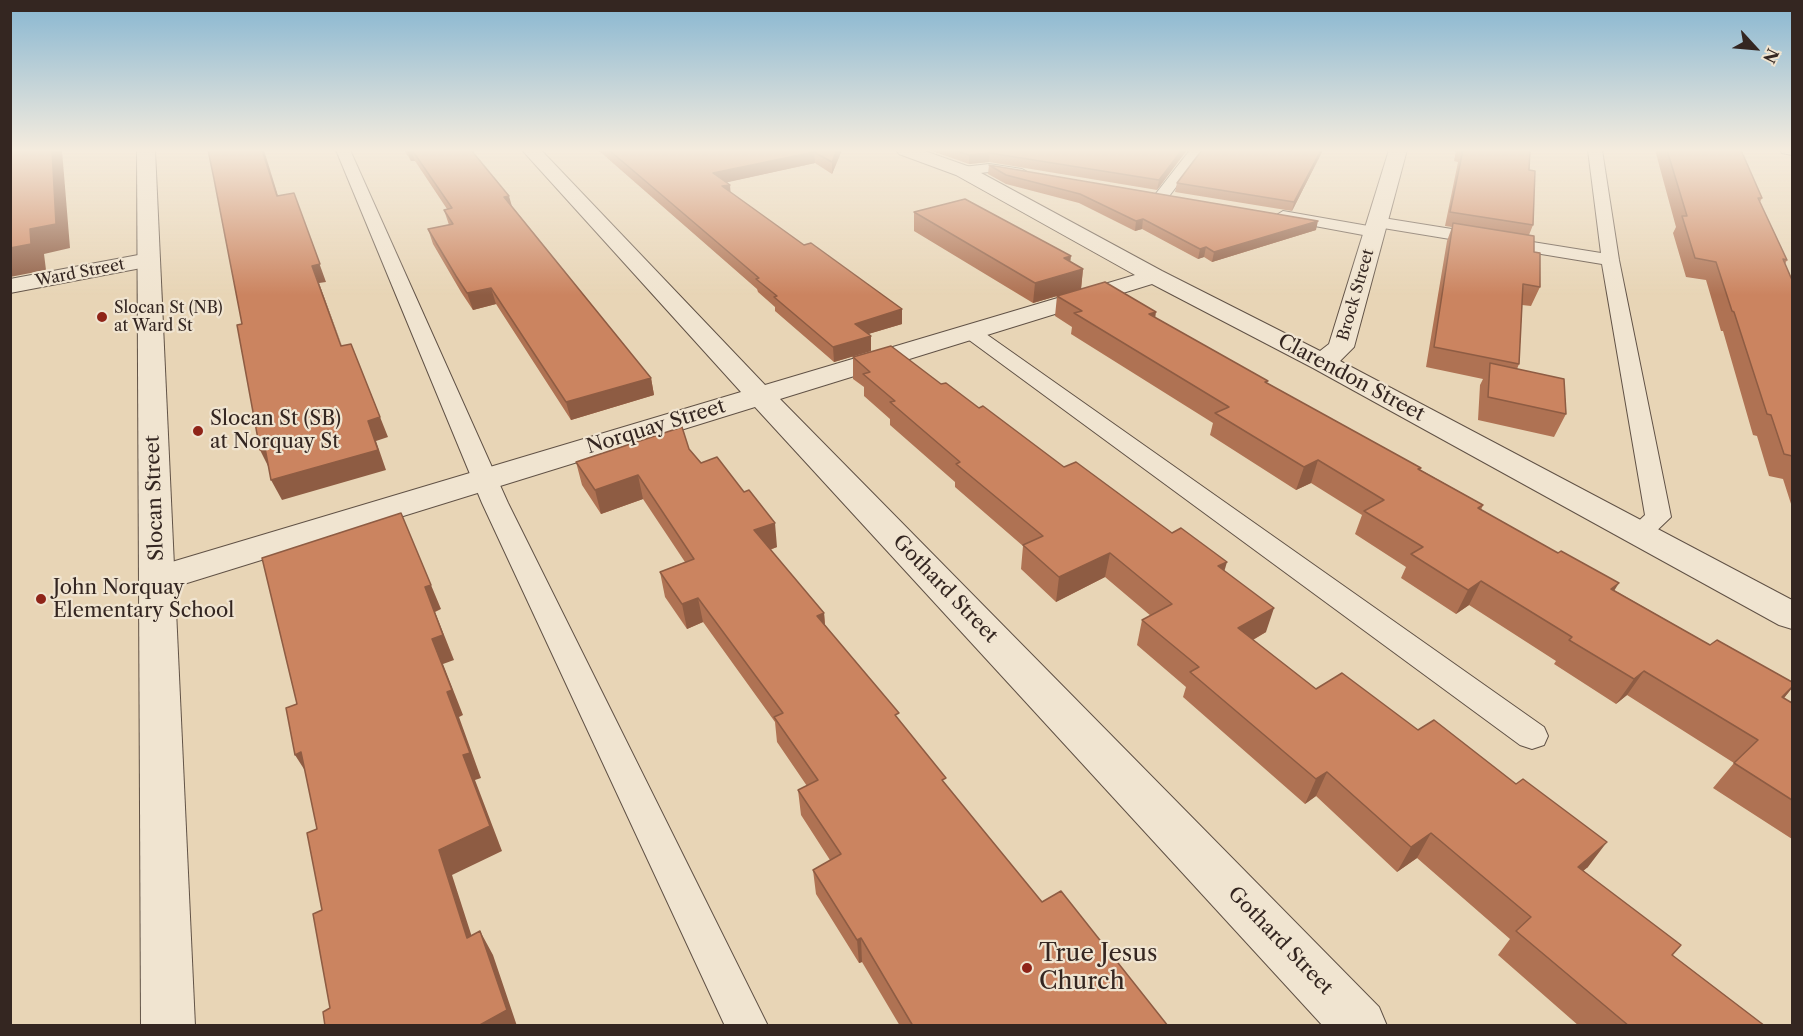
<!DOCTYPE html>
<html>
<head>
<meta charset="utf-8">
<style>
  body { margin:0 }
  #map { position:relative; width:1803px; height:1036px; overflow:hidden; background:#e8d5b6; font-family:"Libre Caslon Text",serif }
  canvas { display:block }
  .frame { position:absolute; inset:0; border:12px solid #342621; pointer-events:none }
  .north { position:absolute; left:1725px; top:18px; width:60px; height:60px; -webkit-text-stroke:4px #f0e4d0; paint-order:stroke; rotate:116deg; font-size:16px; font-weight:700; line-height:24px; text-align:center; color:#342621 }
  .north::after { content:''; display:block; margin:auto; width:21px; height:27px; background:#342621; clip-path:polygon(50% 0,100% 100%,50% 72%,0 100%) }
</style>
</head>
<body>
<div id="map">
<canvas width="1803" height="1036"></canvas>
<div class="frame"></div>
<div class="north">N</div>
</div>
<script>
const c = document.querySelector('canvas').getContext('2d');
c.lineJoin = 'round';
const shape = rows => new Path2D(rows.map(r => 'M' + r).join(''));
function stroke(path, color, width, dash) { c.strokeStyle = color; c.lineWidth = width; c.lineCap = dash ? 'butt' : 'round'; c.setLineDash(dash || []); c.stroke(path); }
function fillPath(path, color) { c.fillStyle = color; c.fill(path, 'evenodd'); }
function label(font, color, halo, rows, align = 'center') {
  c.font = font + ' "Libre Caslon Text",serif'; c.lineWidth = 4.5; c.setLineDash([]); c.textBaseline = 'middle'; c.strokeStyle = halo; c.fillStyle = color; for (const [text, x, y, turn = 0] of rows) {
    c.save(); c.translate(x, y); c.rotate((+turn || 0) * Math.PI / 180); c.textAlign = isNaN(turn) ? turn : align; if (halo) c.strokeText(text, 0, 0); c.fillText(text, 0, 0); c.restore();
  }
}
const service = shape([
  [336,150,350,150,508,503,768,1026,725,1026,482,503,336,150],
  [1190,150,1204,150,1167,199,1157,199,1154,196,1190,150],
  [1588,150,1602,150,1619,260,1671,517,1648,539,1639,541,1630,539,1626,533,1645,515,1602,264,1377,227,1369,222,1377,217,1601,253,1588,150],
  [1780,150,1792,150,1792,155,1782,153,1780,150],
  [989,164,1022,169,1029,173,1022,177,989,172,963,175,956,171,963,167,989,164],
  [1283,211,1374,227,1382,232,1374,237,1277,219,1275,216,1283,211],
  [972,327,979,329,1544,727,1548,736,1544,745,1532,749,1520,745,965,337,962,333,965,329,972,327]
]);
const minor = shape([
  [522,150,541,150,765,385,1135,275,956,175,899,154,896,150,922,150,970,167,1162,271,1320,351,1329,344,1389,150,1407,150,1354,347,1340,361,1792,600,1792,629,1779,625,1313,368,1152,284,780,399,1379,1007,1387,1026,1323,1026,755,407,171,588,158,591,145,588,140,579,145,570,741,392,522,150],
  [149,253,157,255,160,260,157,265,10,293,10,279,149,253]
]);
const tertiary = shape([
  [137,150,155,150,195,1026,141,1026,137,150]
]);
stroke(service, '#615246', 2);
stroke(minor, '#615246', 2);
stroke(tertiary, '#615246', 2);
fillPath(service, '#f0e4d0');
fillPath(minor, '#f0e4d0');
fillPath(tertiary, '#f0e4d0');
fillPath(shape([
  [404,150,471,150,511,205,651,378,654,395,571,420,496,304,473,310,461,292,433,244,428,229,449,225,444,210,447,209,415,161,411,161],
  [598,150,842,150,832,174,815,163,727,182,730,185,730,192,902,324,868,334,871,336,871,351,834,362,775,311,775,307,758,292,757,289],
  [929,150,1187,150,1157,190,989,162,969,164],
  [1202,150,1323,150,1292,211,1175,192,1177,183],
  [1456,150,1530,150,1529,170,1533,225,1529,235,1534,252,1540,287,1531,306,1522,305,1519,364,1517,369,1566,414,1554,437,1478,420,1480,385,1483,379,1426,367,1447,241,1452,227,1445,226,1458,162,1454,161],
  [1655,150,1741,150,1762,198,1760,202,1787,260,1785,264,1792,280,1792,507,1783,479,1769,476,1757,436,1753,435,1723,331,1721,331,1706,280,1686,277,1673,233,1676,227],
  [989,165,1316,230,1212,262,1204,257,1198,259,1142,229,1135,231,1079,203,1006,184,988,174],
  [914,212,1070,261,1083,269,1081,289,1033,303,914,231],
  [1057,296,1155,318,1267,383,1483,505,1481,510,1614,590,1710,645,1792,688,1784,698,1792,703,1792,839,1713,788,1734,763,1627,695,1616,704,1554,664,1556,661,1469,605,1456,614,1401,578,1406,567,1355,534,1362,515,1311,483,1296,490,1210,435,1213,423,1071,334,1072,327,1055,316],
  [853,357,941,384,979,408,1064,467,1172,533,1224,571,1266,632,1253,640,1316,689,1588,867,1583,870,1672,955,1765,1026,1579,1026,1498,955,1510,939,1417,858,1397,872,1316,796,1305,804,1183,697,1186,687,1137,645,1142,620,1151,616,1105,577,1056,602,1021,569,1023,546,955,487,955,482,890,425,890,419,864,396,864,387,853,379],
  [689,449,777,547,770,550,824,613,825,625,899,720,946,785,1042,902,1168,1026,900,1026,862,962,859,963,816,894,813,870,830,860,801,815,798,790,807,786,777,742,775,722,703,622,687,629,665,597,660,572,685,562,643,499,601,514,582,485,576,462]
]), '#af7253');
fillPath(shape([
  [52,150,62,150,70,248,44,254,46,270,10,277,10,248,30,229],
  [262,150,264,150,283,212,277,196],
  [407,150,411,150,415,161,411,161],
  [837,150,842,150,832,174,832,162],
  [1182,150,1187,150,1157,190,1159,180],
  [1321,150,1323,150,1292,211,1294,202],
  [814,152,815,163,715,185,713,173],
  [990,153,989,162,969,164,969,155],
  [730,185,731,197,722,186],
  [294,193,326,282,319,283,349,365,312,266],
  [509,196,513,210,504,197],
  [1143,219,1142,229,1135,231,1136,221],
  [1318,221,1316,230,1212,262,1214,252],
  [1206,247,1204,257,1198,259,1200,249],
  [1071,256,1069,273,1083,269,1081,289,1033,303,1035,283,1064,258],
  [491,288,496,304,473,310,467,293],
  [902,309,902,324,855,338,855,324],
  [1156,312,1153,332,1149,314],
  [871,336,871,351,834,362,833,347],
  [351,344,388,437,376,441,386,470,282,500,271,480,368,421],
  [651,378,654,395,571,420,566,402],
  [265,448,270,470,260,450],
  [1318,460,1311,483,1296,490,1304,467],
  [638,475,643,499,601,514,595,490],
  [775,523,777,547,757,554,754,530],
  [1110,553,1105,577,1056,602,1059,577],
  [1227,562,1220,586,1218,566],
  [1481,581,1469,605,1456,614,1468,590],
  [1619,583,1604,607,1611,589],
  [431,585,441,609,435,612,454,660,443,664,463,715,459,717,481,778,475,780,502,851,452,875,480,962,467,938,439,850,463,755,447,692,432,639,425,587],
  [698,598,703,622,687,629,682,604],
  [1274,608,1266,632,1230,653,1238,628],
  [824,613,826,638,817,616],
  [1644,671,1627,695,1616,704,1634,679],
  [1792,687,1792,688,1775,709,1782,697],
  [301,752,311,780,295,755],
  [1327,772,1316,796,1305,804,1316,779],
  [1431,833,1417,858,1397,872,1411,847],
  [1607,842,1588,867,1559,891,1578,867],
  [480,931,493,955,517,1026,478,1026],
  [861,938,862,962,859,963,857,940]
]), '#8e5c43');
const building = shape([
  [10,150,52,150,56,224,30,229,31,244,10,248,10,150],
  [208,150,262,150,277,196,294,193,320,264,312,266,341,346,351,344,380,417,368,421,378,450,271,480,265,448,260,450,237,325,242,324,214,179,208,150],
  [412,150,471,150,509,196,504,197,651,378,566,402,491,288,467,293,456,276,428,229,453,224,444,210,452,208,412,150],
  [609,150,837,150,832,162,814,152,713,173,730,185,722,186,804,245,811,243,902,309,855,324,871,336,833,347,774,297,777,296,756,279,759,278,609,150],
  [954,150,1182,150,1159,180,990,153,969,155,954,150],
  [1202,150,1321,150,1294,202,1177,183,1202,150],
  [1463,150,1530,150,1529,170,1535,171,1533,225,1450,212,1463,150],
  [1667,150,1741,150,1762,198,1758,198,1787,260,1783,259,1792,280,1792,456,1784,454,1771,415,1767,414,1734,312,1732,311,1716,262,1695,258,1682,216,1687,216,1667,150],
  [989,165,1318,221,1214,252,1206,247,1200,249,1143,219,1136,221,1080,194,1006,175,989,165],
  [965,199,1071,256,1064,258,1083,269,1035,283,914,212,965,199],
  [1453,223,1534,236,1534,252,1540,253,1540,287,1523,284,1519,364,1434,347,1453,223],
  [1105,282,1156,312,1149,314,1268,381,1265,382,1421,468,1418,469,1483,505,1478,508,1558,553,1561,551,1619,583,1611,589,1710,645,1717,640,1792,682,1792,687,1782,697,1792,703,1792,800,1734,763,1758,740,1644,671,1634,679,1569,640,1572,637,1481,581,1468,590,1411,554,1423,547,1364,511,1384,500,1318,460,1304,467,1215,413,1229,407,1074,313,1082,311,1057,296,1105,282],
  [891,346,941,384,946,383,979,408,983,406,1064,467,1076,462,1172,533,1181,528,1227,562,1218,566,1274,608,1238,628,1316,689,1342,673,1418,730,1434,720,1516,784,1523,779,1607,842,1578,867,1681,945,1672,955,1765,1026,1629,1026,1516,931,1531,917,1431,833,1411,847,1327,772,1316,779,1190,672,1199,667,1142,620,1172,604,1110,553,1059,577,1023,545,1043,536,956,464,960,462,890,402,895,401,863,374,870,372,853,357,891,346],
  [1490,363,1564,379,1566,414,1488,397,1490,363],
  [682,427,689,449,701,463,717,457,744,492,749,490,775,523,754,530,824,613,817,616,899,713,895,715,946,778,942,780,1042,902,1061,891,1168,1026,913,1026,861,938,857,940,813,870,841,854,798,790,818,780,774,717,783,713,698,598,682,604,660,572,694,559,638,475,595,490,576,462,682,427],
  [401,513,431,585,425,587,443,635,432,639,452,690,447,692,470,753,463,755,490,826,439,850,467,938,480,931,507,1010,478,1026,325,1026,323,1012,330,1008,313,914,322,910,307,833,317,829,301,752,295,755,286,708,297,704,262,558,401,513]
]);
fillPath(building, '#cb8460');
stroke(building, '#8e5c43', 1.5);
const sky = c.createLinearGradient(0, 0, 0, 295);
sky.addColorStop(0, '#87b6d1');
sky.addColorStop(0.51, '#f5ecde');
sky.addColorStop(1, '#f5ecde00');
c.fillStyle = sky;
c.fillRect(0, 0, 1803, 295);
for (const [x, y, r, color] of [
  [102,317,6,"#8f2418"],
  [198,431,6,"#8f2418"],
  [41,599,6,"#8f2418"],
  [1027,968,6,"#8f2418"]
]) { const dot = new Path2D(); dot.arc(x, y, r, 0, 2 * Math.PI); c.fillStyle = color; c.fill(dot); stroke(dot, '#f0e4d0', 2); }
label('16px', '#342621', '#f0e4d0', [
  ["Ward Street",80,273,-11],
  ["Brock Street",1356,295,-74]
]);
label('16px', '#342621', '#f0e4d0', [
  ["Slocan St (NB)",114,308],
  ["at Ward St",114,326]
], 'left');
label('20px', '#342621', '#f0e4d0', [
  ["Clarendon Street",1351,378,28],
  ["Norquay Street",656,427,-17],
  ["Slocan Street",155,498,-92],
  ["Gothard Street",945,589,46],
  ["Gothard Street",1280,941,46]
]);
label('20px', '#342621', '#f0e4d0', [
  ["Slocan St (SB)",210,419],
  ["at Norquay St",210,442],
  ["John Norquay",53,588],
  ["Elementary School",53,611]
], 'left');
label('24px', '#342621', '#f0e4d0', [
  ["True Jesus",1039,954],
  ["Church",1039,982]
], 'left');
</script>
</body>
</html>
